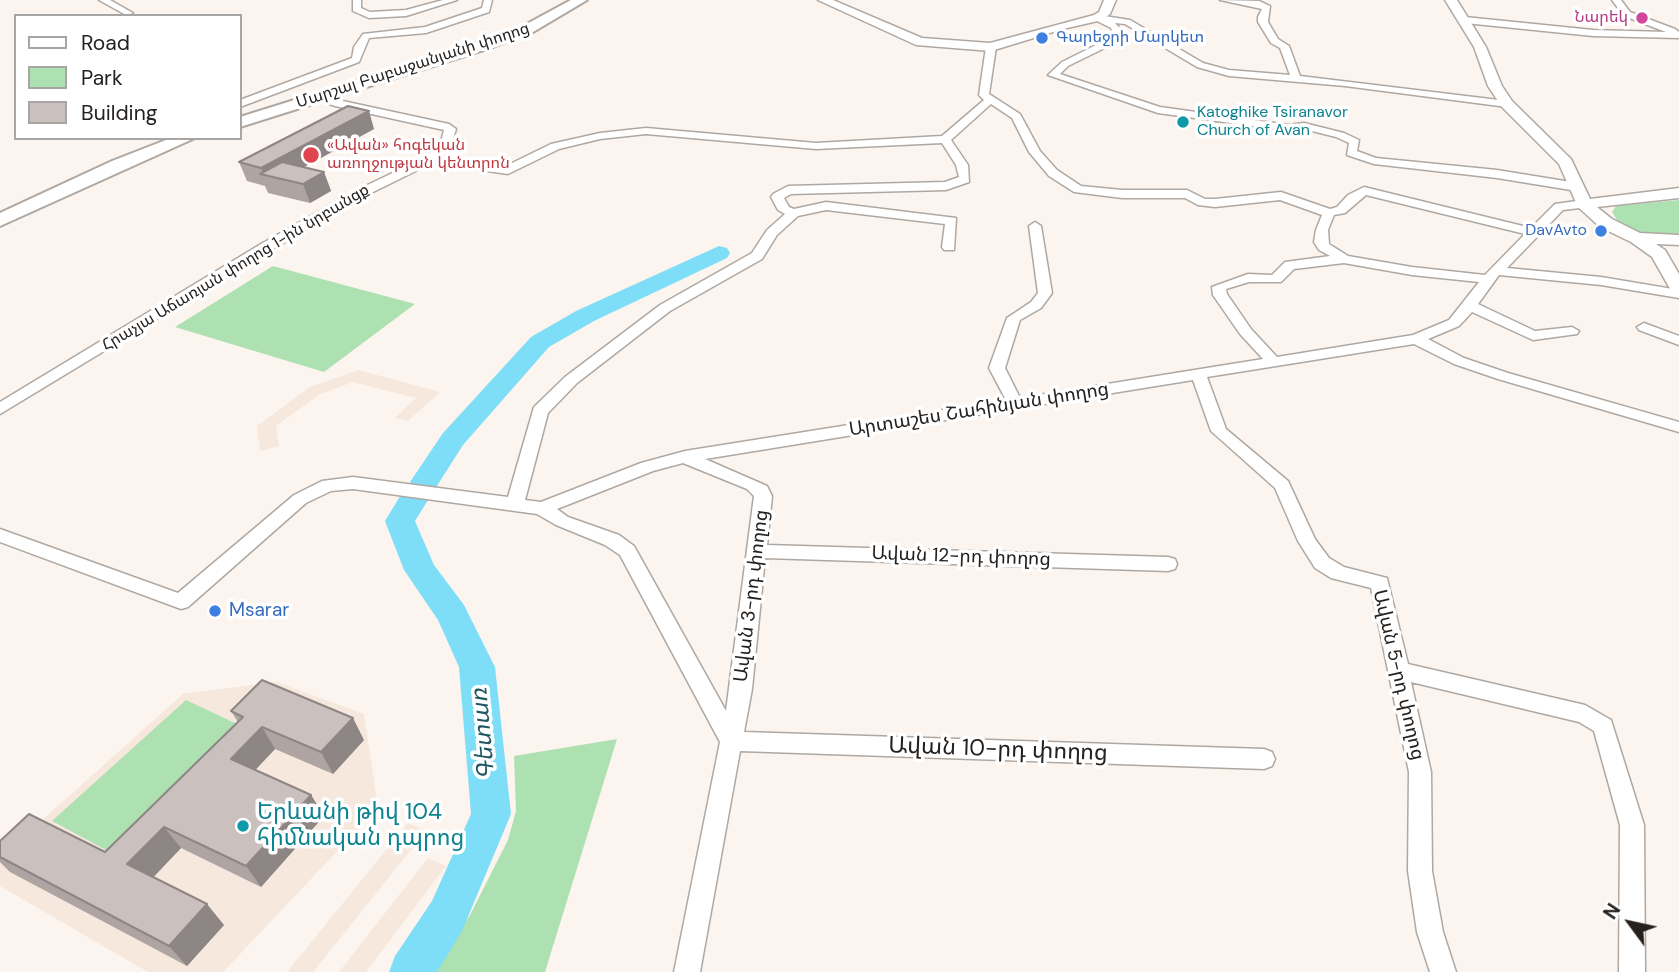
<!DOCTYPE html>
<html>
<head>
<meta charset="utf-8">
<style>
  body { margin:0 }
  #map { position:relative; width:1679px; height:972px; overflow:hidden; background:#fcf4ee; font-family:"DM Sans",sans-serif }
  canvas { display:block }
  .legend { position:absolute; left:14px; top:14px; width:228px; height:126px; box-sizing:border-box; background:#fff; border:2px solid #a7a6a5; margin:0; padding:9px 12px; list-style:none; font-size:21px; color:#24211f }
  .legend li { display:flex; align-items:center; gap:14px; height:35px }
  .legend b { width:35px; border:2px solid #a7a6a5 }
  .north { position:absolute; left:1595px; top:888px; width:70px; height:70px; -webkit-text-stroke:5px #fff; paint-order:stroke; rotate:303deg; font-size:19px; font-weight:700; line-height:28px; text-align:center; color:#24211f }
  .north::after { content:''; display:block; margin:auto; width:24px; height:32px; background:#24211f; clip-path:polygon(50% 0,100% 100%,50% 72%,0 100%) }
</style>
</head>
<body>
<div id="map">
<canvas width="1679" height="972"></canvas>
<ul class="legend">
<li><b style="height:9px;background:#fff"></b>Road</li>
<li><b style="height:19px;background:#aee1b2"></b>Park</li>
<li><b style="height:19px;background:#cac0bd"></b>Building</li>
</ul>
<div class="north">N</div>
</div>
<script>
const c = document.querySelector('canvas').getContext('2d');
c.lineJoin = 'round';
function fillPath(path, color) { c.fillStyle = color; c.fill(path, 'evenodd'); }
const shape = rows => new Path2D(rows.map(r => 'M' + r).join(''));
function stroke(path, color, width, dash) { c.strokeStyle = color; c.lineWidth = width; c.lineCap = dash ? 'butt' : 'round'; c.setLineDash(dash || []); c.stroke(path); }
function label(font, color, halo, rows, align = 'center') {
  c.font = font + ' "DM Sans","Noto Sans Armenian",sans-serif'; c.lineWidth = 7; c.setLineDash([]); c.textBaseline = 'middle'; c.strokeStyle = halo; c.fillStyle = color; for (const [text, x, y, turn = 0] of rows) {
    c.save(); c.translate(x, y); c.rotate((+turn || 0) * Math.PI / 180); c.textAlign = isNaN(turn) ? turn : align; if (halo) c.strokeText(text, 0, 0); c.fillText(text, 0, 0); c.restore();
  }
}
fillPath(shape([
  [358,370,440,392,408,421,395,418,416,398,353,382,320,394,276,426,279,446,260,451,257,426,310,387],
  [276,682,364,714,378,808,223,972,148,972,0,886,0,858,183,694],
  [408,823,426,831,313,972,287,972],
  [428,858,446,866,366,972,339,972]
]), '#f6e8dc');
fillPath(shape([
  [1679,200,1679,237,1637,232,1617,220,1612,212,1616,206],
  [273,266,415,304,324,372,175,327],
  [186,700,239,725,108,851,52,821],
  [617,739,545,972,432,972,470,915,508,840,516,811,514,756]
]), '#aee1b2');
fillPath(shape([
  [719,246,727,248,730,253,727,258,594,321,549,347,463,445,435,489,425,492,415,489,410,482,443,433,531,337,576,311,719,246],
  [413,490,424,493,428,500,415,521,434,565,464,605,495,667,511,814,462,931,437,972,389,972,395,956,432,901,471,814,459,667,438,620,404,570,385,521,402,493,413,490]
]), '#7fdef7');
const minor = shape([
  [99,0,110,0,133,13,126,15,99,0],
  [353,0,361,0,361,8,370,12,406,10,443,0,457,0,406,16,369,18,353,11,353,0],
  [484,0,492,0,489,12,426,33,369,38,359,62,240,107,240,100,352,58,354,47,363,34,425,27,482,8,484,0],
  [1220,0,1259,1,1270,6,1268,22,1278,39,1289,46,1300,76,1507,101,1512,104,1507,107,1345,86,1229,76,1197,67,1125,24,1115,23,1125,34,1121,40,1068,66,1060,74,1160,107,1289,125,1304,123,1344,133,1359,140,1357,151,1376,158,1497,170,1577,183,1583,187,1577,191,1497,178,1374,164,1347,155,1349,143,1336,137,1304,129,1289,131,1158,113,1048,75,1062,62,1114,36,1111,28,1095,20,1094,18,1098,15,1130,20,1203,63,1229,70,1290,75,1280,48,1271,43,1258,22,1258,17,1262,9,1220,0],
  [1612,0,1621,0,1630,12,1675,29,1679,32,1679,38,1593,36,1465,23,1460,20,1465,17,1593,30,1666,32,1624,16,1612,0],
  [991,44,996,47,989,94,1020,114,1040,151,1057,170,1081,186,1122,190,1187,190,1205,199,1215,199,1281,192,1330,209,1337,207,1348,195,1364,187,1531,228,1555,204,1584,200,1590,204,1588,207,1563,210,1507,268,1601,277,1679,290,1679,298,1601,285,1499,275,1478,304,1535,331,1572,327,1579,331,1577,334,1533,340,1472,312,1459,326,1428,339,1464,358,1508,373,1679,422,1679,432,1498,379,1454,364,1414,344,1207,377,1226,429,1288,481,1315,539,1329,558,1344,567,1387,578,1408,664,1585,705,1611,720,1644,825,1645,972,1619,972,1620,825,1594,731,1579,722,1411,682,1431,772,1432,871,1443,932,1456,972,1430,972,1417,932,1408,871,1409,772,1371,588,1331,578,1315,568,1298,541,1275,488,1211,431,1193,380,705,459,767,486,772,496,767,545,1168,557,1175,559,1177,564,1175,569,1168,571,765,558,752,689,744,732,1264,749,1272,752,1275,759,1272,766,1264,769,740,751,700,972,674,972,720,742,620,555,605,545,556,525,537,514,353,489,331,491,306,503,188,607,181,609,0,542,0,529,178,593,294,495,322,481,353,477,508,497,534,407,565,377,660,305,752,253,767,230,785,214,778,210,771,197,773,194,788,186,945,182,959,177,956,165,942,143,816,149,646,134,600,139,559,149,508,174,432,163,365,196,271,250,0,414,0,402,261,244,357,190,426,157,442,138,444,130,335,106,315,99,315,95,449,124,456,129,453,139,438,157,506,166,551,144,600,133,646,128,816,143,942,136,984,100,979,95,986,47,991,44],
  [991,104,1012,118,1029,152,1049,176,1074,192,1122,198,1185,198,1198,205,1215,207,1280,200,1322,215,1316,230,1314,242,1319,250,1330,256,1285,262,1272,275,1248,274,1212,287,1213,295,1240,334,1263,359,1020,398,1005,368,1020,320,1041,308,1052,293,1041,226,1035,222,1029,226,1038,293,1031,302,1007,318,989,368,1006,400,685,451,641,463,541,502,525,500,548,413,577,383,670,311,762,259,777,235,798,216,826,210,945,224,942,247,944,250,954,250,956,218,826,202,794,209,789,207,784,198,791,194,946,190,969,182,968,165,951,140,991,104],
  [1366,195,1525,234,1485,275,1412,267,1348,256,1329,244,1328,230,1334,215,1345,213,1366,195],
  [1344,263,1412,275,1479,282,1449,320,1413,335,1277,357,1251,329,1227,294,1226,289,1249,282,1281,282,1294,269,1344,263],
  [683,463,747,489,754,496,726,711,634,546,619,535,568,517,557,509,653,471,683,463],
  [1644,323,1679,336,1679,345,1639,330,1637,327,1644,323]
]);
const tertiary = shape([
  [818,0,833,0,922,38,990,43,1094,15,1099,12,1104,0,1116,0,1110,14,1102,20,1063,29,991,51,916,45,818,0],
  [1445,0,1457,0,1486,47,1502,86,1512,101,1571,159,1590,199,1679,188,1679,198,1597,207,1612,219,1640,233,1679,235,1679,245,1656,244,1665,250,1679,274,1679,295,1673,294,1652,257,1631,242,1600,227,1578,207,1559,164,1502,107,1488,86,1474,47,1445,0]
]);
const secondary = shape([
  [571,0,587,0,533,32,493,47,240,127,240,117,483,41,523,26,571,0],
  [171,138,195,138,0,226,0,213,112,161,171,138]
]);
stroke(minor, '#afa8a2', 3);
stroke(tertiary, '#afa8a2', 3);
stroke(secondary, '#afa8a2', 4);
fillPath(minor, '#fff');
fillPath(tertiary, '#fff');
fillPath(secondary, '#fff');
fillPath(shape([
  [374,129,304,167,324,172,331,191,310,203,268,193,265,186,247,181,239,162],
  [231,711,364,740,333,774,275,749,255,770,311,795,324,816,261,887,181,848,153,877,224,925,187,966,10,872,0,862,0,841,105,852,238,722]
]), '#aea5a3');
fillPath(shape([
  [369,111,374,129,282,179,264,175,261,168],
  [324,172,331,191,310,203,303,184],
  [353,718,364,740,333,774,321,752],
  [262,727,275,749,245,781,231,759],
  [311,795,324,816,261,887,246,866],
  [164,827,181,848,146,885,127,864],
  [207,904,224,925,187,966,169,946]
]), '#8d8684');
const building = shape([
  [348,106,369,111,261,168,239,162,348,106],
  [282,162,324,172,303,184,260,174,282,162],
  [262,680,353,718,321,752,262,727,231,759,311,795,246,866,164,827,127,864,207,904,169,946,0,857,0,841,29,814,105,852,243,717,231,711,262,680]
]);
fillPath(building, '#cac0bd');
stroke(building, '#8d8684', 2);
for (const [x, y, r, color] of [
  [1642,18,7,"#d1479c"],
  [1042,38,7,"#3f7fe0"],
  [1183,122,7,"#0f9aa8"],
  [311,155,9,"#e0444e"],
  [1601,231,7,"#3f7fe0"],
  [215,611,7,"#3f7fe0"],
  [243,826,7,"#0f9aa8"]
]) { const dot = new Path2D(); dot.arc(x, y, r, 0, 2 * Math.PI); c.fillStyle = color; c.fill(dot); stroke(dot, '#fff', 2.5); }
label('16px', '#b23c85', '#fff', [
  ["Նարեկ",1628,18]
], 'right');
label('16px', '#366cbe', '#fff', [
  ["Գարեջրի Մարկետ",1056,38],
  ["DavAvto",1587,231,"right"]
], 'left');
label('16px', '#24211f', '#fff', [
  ["Մարշալ Բաբաջանյանի փողոց",413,66,-18],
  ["Հրաչյա Աճառյան փողոց 1-ին նրբանցք",236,268,-31]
]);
label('16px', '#0d838f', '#fff', [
  ["Katoghike Tsiranavor",1197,113],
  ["Church of Avan",1197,131]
], 'left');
label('16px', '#be3a42', '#fff', [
  ["«Ավան» հոգեկան",327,146],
  ["առողջության կենտրոն",327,164]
], 'left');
label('19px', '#24211f', '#fff', [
  ["Արտաշես Շահինյան փողոց",979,410,-9],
  ["Ավան 12-րդ փողոց",961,557,2],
  ["Ավան 3-րդ փողոց",752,596,-83],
  ["Ավան 5-րդ փողոց",1398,675,77]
]);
label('19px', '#366cbe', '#fff', [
  ["Msarar",229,611]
], 'left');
label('23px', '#24211f', '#fff', [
  ["Ավան 10-րդ փողոց",998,750,2]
]);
label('23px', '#0d838f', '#fff', [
  ["Երևանի թիվ 104",257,813],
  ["հիմնական դպրոց",257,839]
], 'left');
label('italic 24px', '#215765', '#fff', [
  ["Գետառ",484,734,-95]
]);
</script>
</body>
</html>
